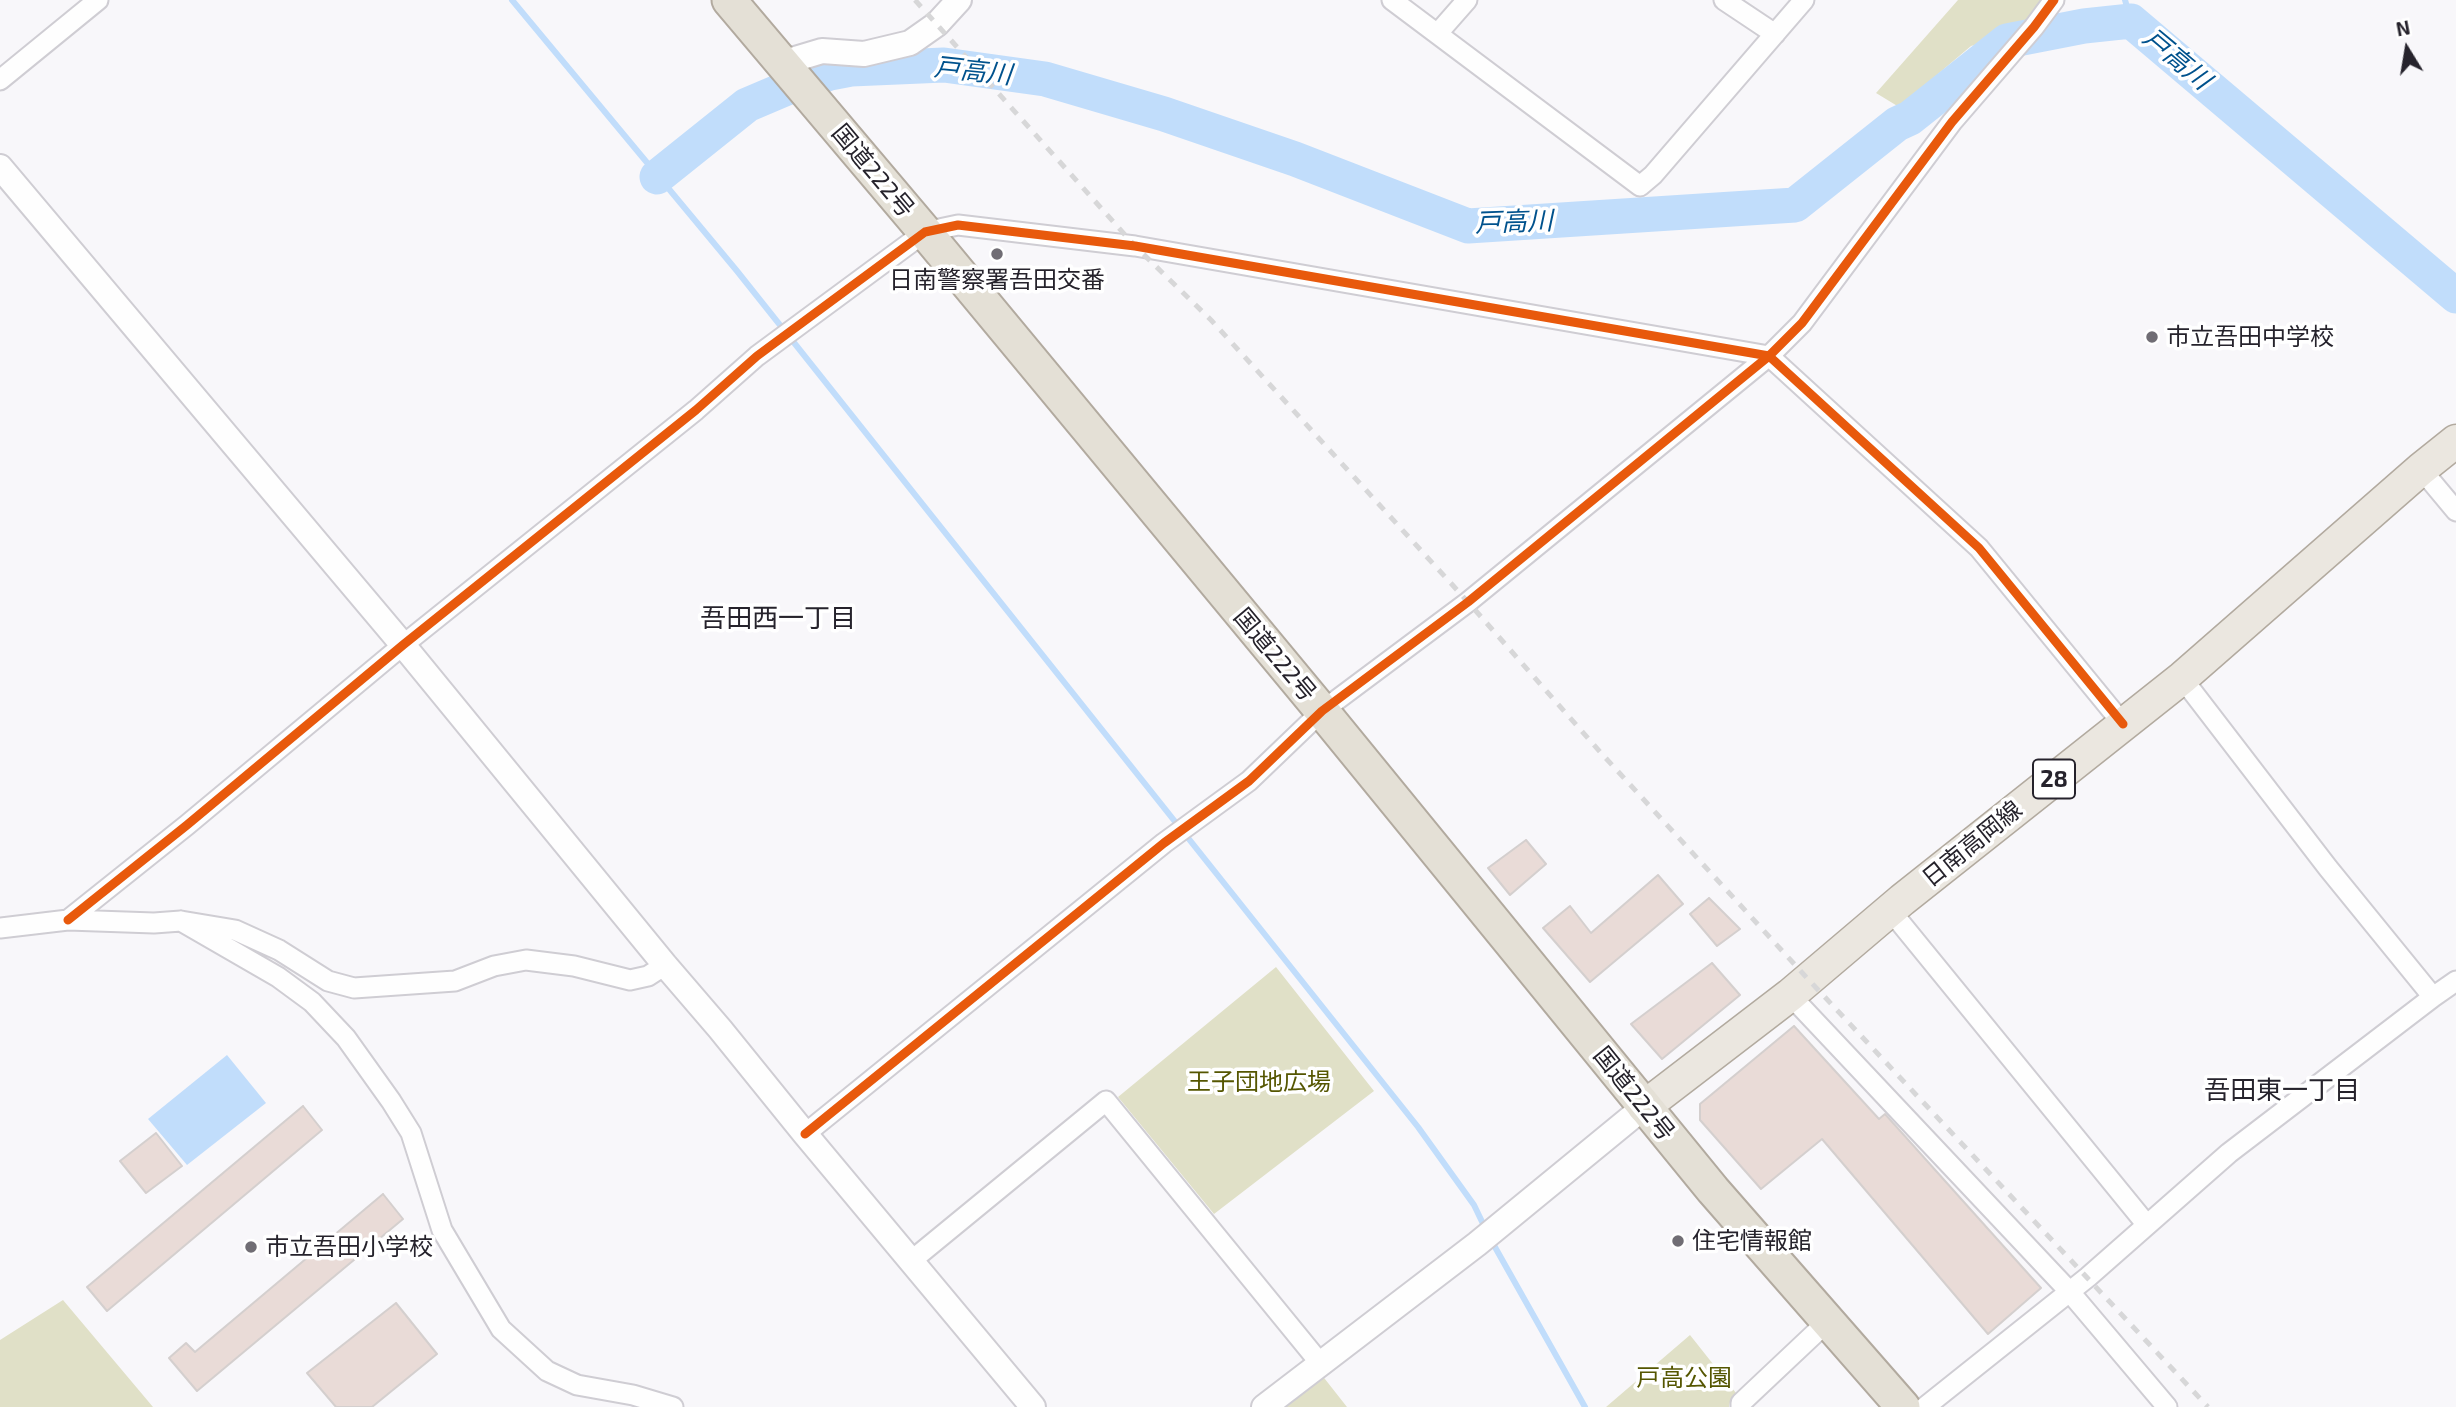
<!DOCTYPE html>
<html>
<head>
<meta charset="utf-8">
<style>
  body { margin:0 }
  #map { position:relative; width:2456px; height:1407px; overflow:hidden; background:#f8f7fa; font-family:"Exo 2",sans-serif }
  canvas { display:block }
  .north { position:absolute; left:2372px; top:14px; width:70px; height:70px; -webkit-text-stroke:5px #fff; paint-order:stroke; rotate:349deg; font-size:19px; font-weight:700; line-height:28px; text-align:center; color:#26232c }
  .north::after { content:''; display:block; margin:auto; width:24px; height:32px; background:#26232c; clip-path:polygon(50% 0,100% 100%,50% 72%,0 100%) }
</style>
</head>
<body>
<div id="map">
<canvas width="2456" height="1407"></canvas>
<div class="north">N</div>
</div>
<script>
const c = document.querySelector('canvas').getContext('2d');
c.lineJoin = 'round';
function fillPath(path, color) { c.fillStyle = color; c.fill(path, 'evenodd'); }
const shape = rows => new Path2D(rows.map(r => 'M' + r).join(''));
function stroke(path, color, width, dash) { c.strokeStyle = color; c.lineWidth = width; c.lineCap = dash ? 'butt' : 'round'; c.setLineDash(dash || []); c.stroke(path); }
function label(font, color, halo, rows, align = 'center') {
  c.font = font + ' "Exo 2","Noto Sans JP",sans-serif'; c.lineWidth = 7; c.setLineDash([]); c.textBaseline = 'middle'; c.strokeStyle = halo; c.fillStyle = color; for (const [text, x, y, turn = 0] of rows) {
    c.save(); c.translate(x, y); c.rotate((+turn || 0) * Math.PI / 180); c.textAlign = isNaN(turn) ? turn : align; if (halo) c.strokeText(text, 0, 0); c.fillText(text, 0, 0); c.restore();
  }
}
fillPath(shape([
  [1958,0,2054,0,2034,27,1971,46,1899,107,1876,93],
  [1276,967,1374,1091,1214,1214,1118,1097],
  [63,1300,153,1407,0,1407,0,1340],
  [1690,1335,1736,1393,1730,1402,1729,1407,1606,1407],
  [1321,1374,1347,1407,1280,1407]
]), '#e0e0c7');
fillPath(shape([
  [227,1055,266,1103,187,1165,148,1119]
]), '#c1ddfb');
stroke(shape([
  [512,0,737,271,1418,1127,1474,1205,1486,1230],
  [2125,0,2131,21],
  [1491,1240,1585,1407]
]), '#c1ddfb', 6);
stroke(shape([
  [657,177,747,105,787,88,830,73,851,69,944,65,1045,79,1164,114,1295,159,1468,226,1795,205,1897,124,1910,118,2007,41,2084,26,2131,21,2456,296]
]), '#c1ddfb', 35);
const building = shape([
  [1526,840,1546,864,1510,895,1488,868,1526,840],
  [1658,875,1683,904,1590,982,1543,928,1570,906,1591,933,1658,875],
  [1709,898,1740,929,1717,946,1690,914,1709,898],
  [1712,963,1740,995,1662,1059,1631,1024,1712,963],
  [1794,1026,1879,1119,1885,1114,2041,1288,1988,1334,1822,1139,1761,1189,1700,1120,1700,1104,1794,1026],
  [303,1106,322,1130,107,1311,87,1287,303,1106],
  [156,1133,182,1166,146,1193,120,1161,156,1133],
  [383,1194,403,1219,197,1391,169,1358,186,1343,195,1352,383,1194],
  [396,1303,437,1354,372,1407,336,1407,307,1373,396,1303]
]);
fillPath(building, '#e9dbd7');
stroke(building, '#d4cfce', 2);
const minor = shape([
  [1392,0,1640,186,1653,175,1804,0],
  [1724,0,1775,34],
  [1438,33,1467,0],
  [0,80,98,0],
  [2421,469,2456,511],
  [2182,678,2328,868,2433,997],
  [1890,910,2147,1225],
  [68,920,187,825,403,645,696,410,757,356,925,232,958,225,1135,246,1769,356,1979,548,2123,724],
  [181,921,278,977,312,1002,346,1038,391,1101,411,1133,442,1230,501,1329,547,1371,577,1385,633,1395,673,1407],
  [0,928,68,920,154,923,181,921,235,930,279,950,328,981,354,988,455,981,494,966,526,960,574,966,630,980,648,976,665,965],
  [1790,995,2069,1291,2167,1407],
  [805,1134,1164,843,1249,781,1322,711,1468,602,1769,356,1802,323,1952,122,2034,27,2054,0],
  [911,1261,1106,1101,1320,1363],
  [1741,1407,1741,1403,1827,1322],
  [1925,1407,2088,1277,2229,1153,2433,997,2456,981]
]);
const tertiary = shape([
  [782,63,822,51,864,54,910,43,937,24,959,0],
  [0,167,403,645,665,965,720,1029,805,1134,1033,1407],
  [1264,1407,1477,1244,1644,1107]
]);
const primary = shape([
  [1644,1107,1790,995,1902,900,2182,678,2421,469,2456,441]
]);
const trunk = shape([
  [729,0,925,232,1322,711,1713,1190,1903,1407]
]);
stroke(minor, '#cfcdd3', 23);
stroke(tertiary, '#cfcdd3', 28);
stroke(primary, '#b2aa9f', 35);
stroke(trunk, '#b2aa9f', 37);
stroke(minor, '#fefefe', 19);
stroke(tertiary, '#fefefe', 24);
stroke(primary, '#ebe7e0', 32);
stroke(trunk, '#e4e0d6', 33);
stroke(shape([
  [915,0,1135,246,1211,320,1468,602,1602,754,1807,978,2208,1407]
]), '#d7d7d8', 5, [9, 9]);
stroke(shape([
  [68,920,187,825,403,645,696,410,757,356,925,232,958,225,1135,246,1769,356,1979,548,2123,724],
  [805,1134,1164,843,1249,781,1322,711,1468,602,1769,356,1802,323,1952,122,2034,27,2054,0]
]), '#e8590c', 9);
for (const [x, y, r, color] of [
  [997,254,7,"#706d74"],
  [2152,337,7,"#706d74"],
  [1678,1241,7,"#706d74"],
  [251,1247,7,"#706d74"]
]) { const dot = new Path2D(); dot.arc(x, y, r, 0, 2 * Math.PI); c.fillStyle = color; c.fill(dot); stroke(dot, '#fff', 2.5); }
for (const [x, y, w] of [
  [2054,779,42]
]) { const box = new Path2D(); box.roundRect(x - w / 2, y - 19.5, w, 39, 5); c.fillStyle = '#fff'; c.fill(box); stroke(box, '#26232c', 2); }
label('bold 23px', '#26232c', null, [
  ["28",2054,779]
]);
label('24px', '#26232c', '#fff', [
  ["国道222号",873,171,50],
  ["国道222号",1275,655,50],
  ["日南高岡線",1972,844,-39],
  ["国道222号",1634,1094,51]
]);
label('24px', '#26232c', '#fff', [
  ["日南警察署吾田交番",997,280,"center"],
  ["市立吾田中学校",2166,337],
  ["住宅情報館",1692,1241],
  ["市立吾田小学校",265,1247]
], 'left');
label('24px', '#555601', '#fff', [
  ["王子団地広場",1259,1082],
  ["戸高公園",1684,1378]
]);
label('italic 26px', '#00528d', '#fff', [
  ["戸高川",2177,59,40],
  ["戸高川",973,71,6],
  ["戸高川",1514,222,-2]
]);
label('26px', '#26232c', '#fff', [
  ["吾田西一丁目",778,618],
  ["吾田東一丁目",2282,1090]
]);
</script>
</body>
</html>
